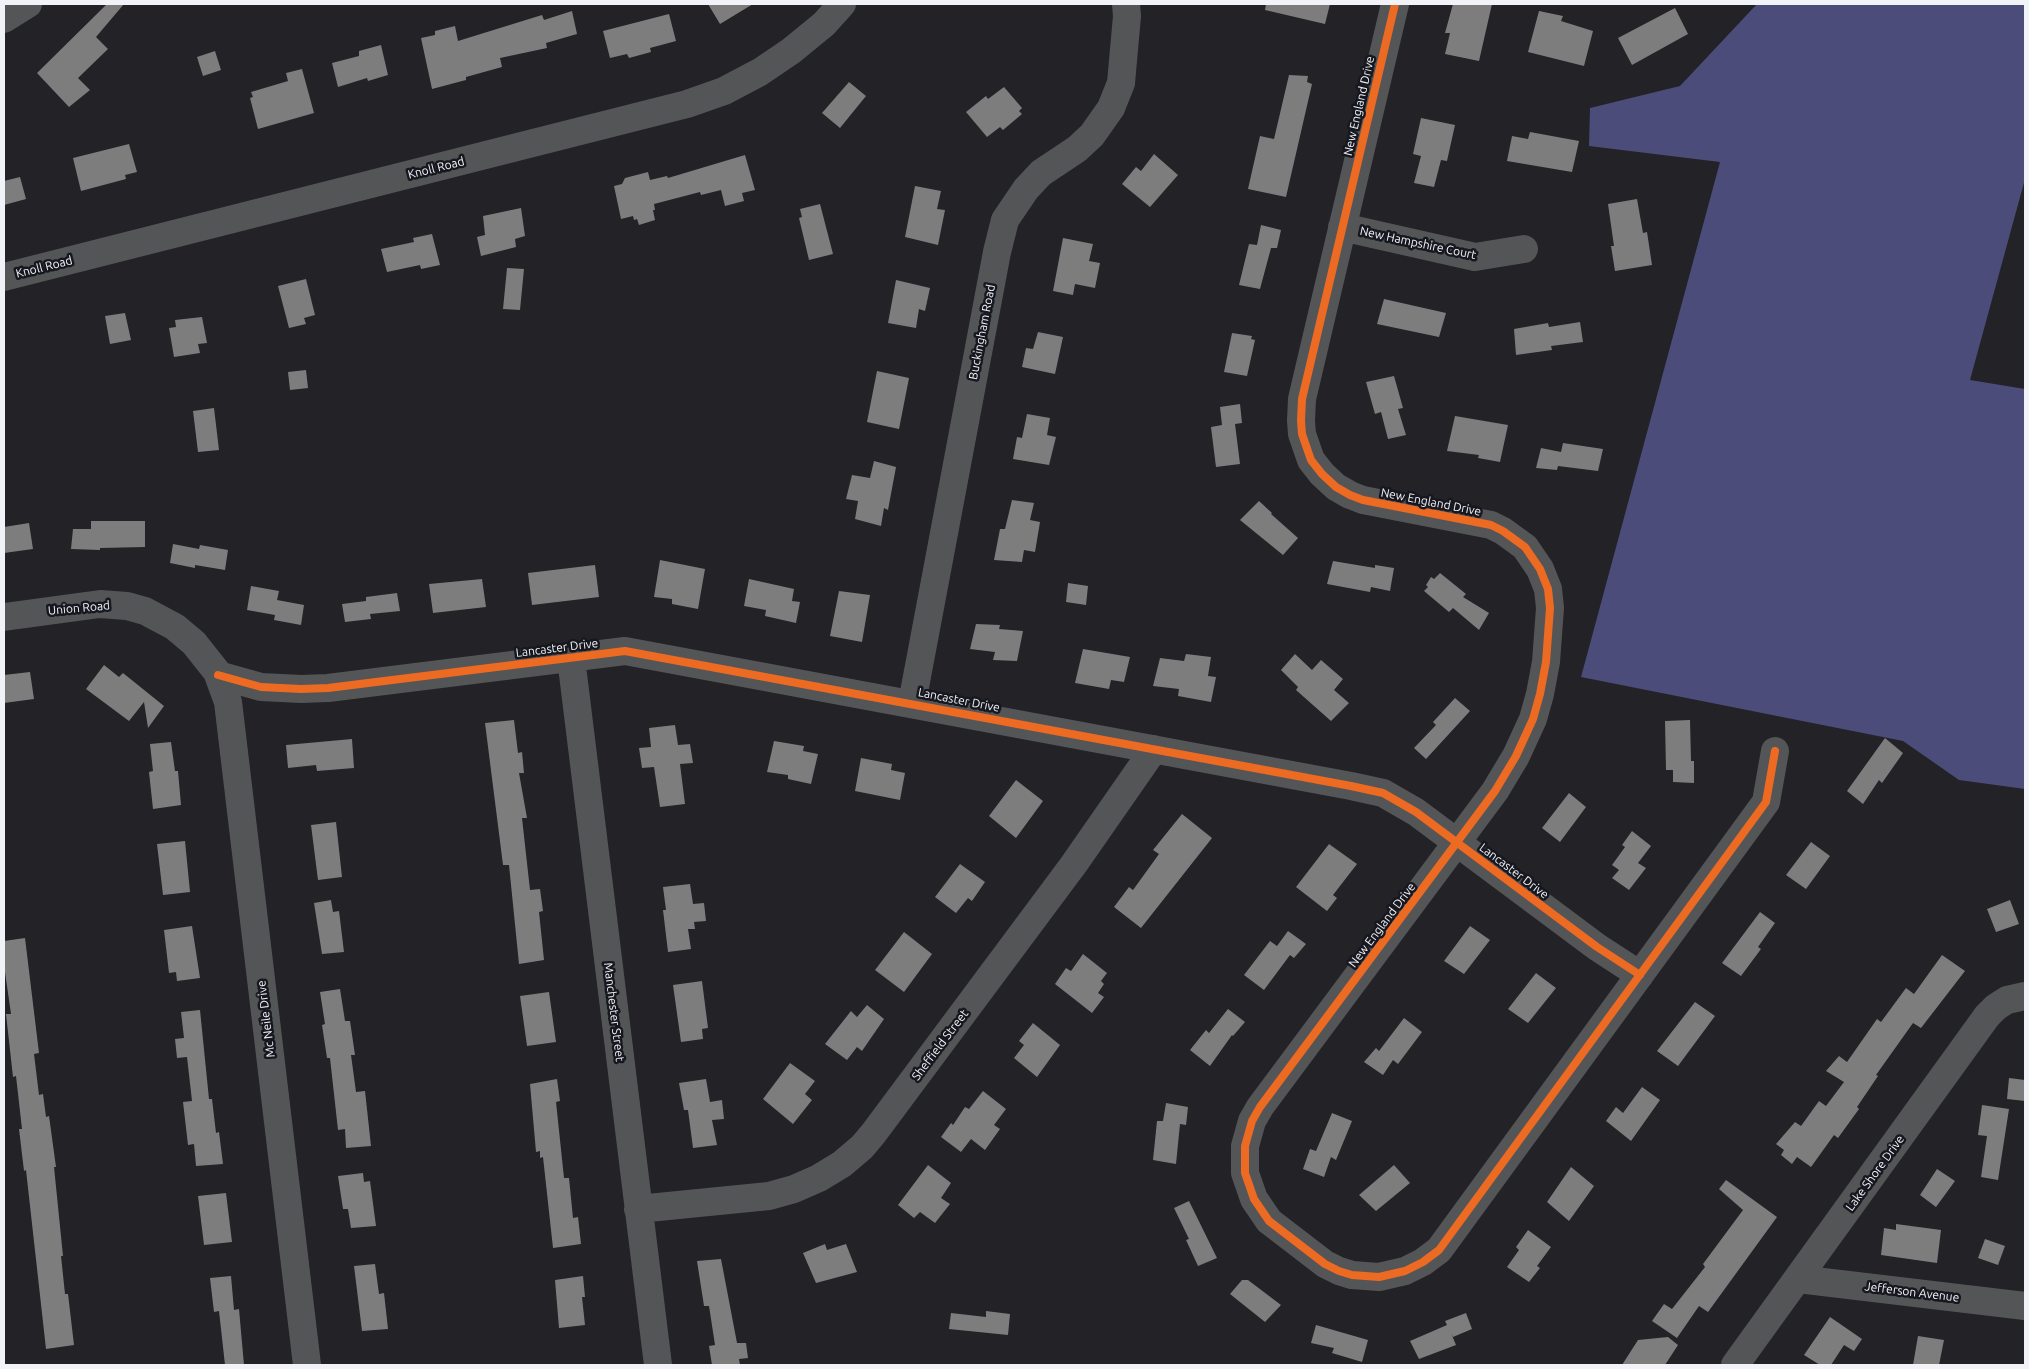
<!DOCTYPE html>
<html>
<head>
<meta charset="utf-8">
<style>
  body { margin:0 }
  #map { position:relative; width:2029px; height:1369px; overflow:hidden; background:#222227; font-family:Ubuntu,sans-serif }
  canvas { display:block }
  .frame { position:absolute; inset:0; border:5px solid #f2f3f9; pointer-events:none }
</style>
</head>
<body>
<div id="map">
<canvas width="2029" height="1369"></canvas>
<div class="frame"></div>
</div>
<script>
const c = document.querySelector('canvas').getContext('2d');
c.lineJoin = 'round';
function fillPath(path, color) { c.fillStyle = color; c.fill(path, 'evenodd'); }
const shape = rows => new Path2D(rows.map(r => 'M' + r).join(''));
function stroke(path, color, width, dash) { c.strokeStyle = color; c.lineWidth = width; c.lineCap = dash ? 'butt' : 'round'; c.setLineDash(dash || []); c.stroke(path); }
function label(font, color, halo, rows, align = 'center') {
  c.font = font + ' Ubuntu,sans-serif'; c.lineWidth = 5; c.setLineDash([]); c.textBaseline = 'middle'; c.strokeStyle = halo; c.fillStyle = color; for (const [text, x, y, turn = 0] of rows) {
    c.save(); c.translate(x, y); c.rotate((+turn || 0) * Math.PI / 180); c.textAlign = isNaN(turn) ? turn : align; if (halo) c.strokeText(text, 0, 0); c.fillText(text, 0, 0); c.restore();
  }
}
fillPath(shape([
  [1757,4,2025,4,2025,179,1970,380,2025,389,2025,789,1959,780,1903,741,1581,677,1720,162,1589,146,1590,108,1680,86]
]), '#4c4c7a');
fillPath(shape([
  [107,4,124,4,96,37,108,49,78,78,90,90,69,107,37,73],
  [708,4,753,4,720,24],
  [1266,4,1330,4,1325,24,1265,10],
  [1453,4,1492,4,1479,61,1445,54,1450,33,1445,33],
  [1675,8,1688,34,1632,65,1618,38],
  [572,11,577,34,546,43,547,48,500,58,502,67,466,77,466,80,432,89,421,38,435,35,435,31,455,26,458,41,542,15,544,20],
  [1539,11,1563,16,1561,21,1593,31,1584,66,1528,52],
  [669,14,676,41,650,48,651,52,629,58,627,54,610,58,603,31],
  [381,45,388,75,368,81,367,78,338,87,332,63,359,56,359,51],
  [215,51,221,70,203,76,197,57],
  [302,69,314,113,258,129,250,98,253,97,251,92,288,81,286,73],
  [1289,75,1308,76,1307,82,1312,84,1286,197,1248,189,1260,136,1274,139],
  [849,82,866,96,840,128,822,113],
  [1004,87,1022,108,1019,111,1022,114,1003,130,1000,127,987,137,966,112,986,96,988,99],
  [1421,118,1455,125,1447,161,1441,160,1434,187,1414,183,1421,156,1413,154],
  [1530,132,1579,141,1572,172,1507,161,1512,136,1528,139],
  [129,144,137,172,125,175,126,179,81,191,73,158],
  [1154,154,1178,175,1150,207,1122,184,1136,167,1141,171],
  [745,155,755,190,742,193,744,201,725,206,721,190,701,195,700,192,654,204,655,210,653,210,655,220,639,225,637,219,634,220,633,216,621,219,614,186,622,184,625,178,648,172,650,180,667,176,668,178],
  [20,177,26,199,4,205,4,181],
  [915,186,941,191,937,209,945,210,938,245,905,237],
  [1637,199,1643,233,1647,232,1652,265,1615,271,1611,246,1614,246,1608,204],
  [820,204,833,254,809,260,799,218,802,217,800,209],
  [521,208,525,236,515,239,516,247,481,256,477,237,485,235,483,216],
  [1261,225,1281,230,1277,248,1271,248,1260,289,1239,285,1249,244,1257,245],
  [432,234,440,265,421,269,420,265,387,272,381,249,414,242,413,238],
  [1063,238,1093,244,1089,261,1100,263,1095,288,1075,284,1073,295,1053,291],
  [507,268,524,269,520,310,503,309],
  [306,279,315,315,304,318,306,324,289,328,278,286],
  [896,280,930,288,925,311,919,309,916,328,888,323],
  [1384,299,1446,313,1439,337,1377,324],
  [125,313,131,340,110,344,105,316],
  [202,317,207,343,198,344,200,353,174,357,169,328,176,327,175,320],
  [1580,322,1583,342,1551,346,1552,350,1516,355,1514,329,1548,323,1549,327],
  [1038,332,1063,337,1055,374,1022,367,1026,348,1033,349],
  [1232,333,1252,336,1251,339,1255,340,1247,376,1224,372],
  [306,370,308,388,290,390,288,372],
  [877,371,909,378,899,429,867,422],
  [1394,376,1403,408,1398,409,1406,435,1388,439,1381,412,1375,414,1366,382],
  [1240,404,1242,423,1235,424,1240,464,1216,467,1211,427,1222,425,1220,407],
  [214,408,219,450,198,452,193,411],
  [1027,414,1050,418,1047,435,1056,437,1049,465,1013,459,1017,437,1022,438],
  [1455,416,1508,425,1500,462,1478,458,1479,455,1447,451],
  [1563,443,1603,449,1598,471,1558,466,1557,470,1536,468,1541,448,1561,452],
  [874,461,896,467,888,510,884,508,881,526,855,519,858,501,846,499,852,475,870,478],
  [1012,500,1034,503,1030,520,1040,522,1035,552,1024,550,1022,562,994,560,1000,529,1005,529],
  [1259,501,1272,513,1271,514,1298,538,1283,555,1240,520],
  [91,521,145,521,145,547,100,548,100,550,71,549,73,529,91,529],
  [29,523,33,549,4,553,4,527],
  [173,544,199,549,200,545,228,550,225,570,195,565,195,568,170,563],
  [660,560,705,569,698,609,672,604,672,599,654,597],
  [1333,561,1375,568,1375,565,1394,568,1390,591,1371,587,1370,592,1327,584],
  [595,565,599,597,532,605,528,573],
  [1440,573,1466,594,1463,597,1489,613,1479,630,1453,608,1449,612,1424,591,1428,587,1426,585,1431,577,1434,579],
  [482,579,486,607,433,613,429,584],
  [749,579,794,589,792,601,800,602,796,623,765,616,766,610,744,606],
  [1068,583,1088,586,1086,605,1066,602],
  [251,586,279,591,277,600,304,605,301,625,274,620,275,615,247,610],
  [839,591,870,595,862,642,830,636],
  [397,593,400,611,370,614,371,619,345,622,342,604,366,601,366,597],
  [976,624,1000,625,999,629,1023,631,1017,661,993,660,995,652,970,649],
  [1083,649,1130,657,1124,682,1111,680,1109,689,1075,683],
  [1186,654,1211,657,1208,676,1216,677,1211,702,1178,696,1179,689,1153,686,1160,658,1184,661],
  [1295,654,1312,670,1321,660,1343,679,1334,690,1349,703,1331,721,1296,690,1298,687,1281,670],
  [104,665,119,677,123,673,164,706,148,728,144,702,129,721,86,689],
  [30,672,34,699,4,703,4,675],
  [1455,698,1470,711,1426,759,1414,748,1436,725,1433,722],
  [514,720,518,753,522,752,524,773,519,773,527,818,522,818,530,890,540,889,543,911,539,912,544,960,519,964,509,865,503,865,485,723],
  [1690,720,1691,761,1694,761,1694,783,1673,782,1673,770,1666,770,1665,721],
  [675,725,678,745,690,744,693,763,680,764,685,804,660,807,654,767,642,768,639,748,651,747,649,728],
  [1885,738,1903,753,1882,783,1879,780,1863,804,1847,791],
  [352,739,354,768,317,771,316,765,288,768,286,745],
  [774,741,804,746,803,751,818,754,811,784,788,779,788,775,767,772],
  [171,742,175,771,178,771,181,805,153,809,149,772,153,771,150,744],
  [861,758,892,764,891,770,905,773,900,800,855,791],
  [1016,780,1043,801,1016,838,989,816],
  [1569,793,1586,807,1560,842,1542,828],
  [1182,814,1212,838,1141,928,1114,907,1129,887,1133,890,1159,854,1153,850],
  [336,822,342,877,318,880,311,825],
  [1632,831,1651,846,1638,863,1646,868,1629,890,1612,878,1619,870,1612,865,1625,847,1622,845],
  [185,841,190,892,163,895,157,844],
  [1811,842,1830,856,1806,889,1786,875],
  [1329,844,1357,864,1333,895,1337,898,1327,911,1296,887],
  [960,864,985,882,972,901,968,898,956,913,935,897],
  [690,884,693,904,704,903,706,921,694,922,695,929,688,929,691,949,668,952,663,910,666,910,663,887],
  [331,900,333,912,339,911,344,952,322,954,314,903],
  [2010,900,2019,924,1996,932,1987,909],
  [1760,912,1775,923,1758,947,1761,949,1741,976,1722,963],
  [192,926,200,978,177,981,176,972,169,973,164,930],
  [1470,926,1490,940,1464,974,1444,961],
  [1288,931,1306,944,1294,958,1290,955,1264,990,1244,975,1270,941,1277,946],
  [904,932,932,954,904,992,875,970],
  [25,938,39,1053,34,1054,39,1095,43,1094,46,1117,49,1116,56,1167,54,1167,63,1256,61,1256,65,1294,68,1294,74,1345,46,1349,26,1170,24,1171,19,1129,22,1129,16,1076,13,1077,6,1014,11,1014,4,965,4,941],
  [1083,954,1107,973,1101,981,1104,984,1098,993,1104,997,1092,1013,1055,984,1066,968,1071,971],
  [1942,955,1965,971,1921,1028,1913,1023,1876,1075,1878,1076,1857,1107,1859,1109,1838,1138,1834,1135,1811,1167,1797,1157,1792,1164,1781,1155,1784,1150,1776,1144,1795,1122,1801,1126,1819,1101,1826,1106,1844,1082,1826,1071,1839,1056,1847,1062,1877,1019,1881,1022,1906,988,1914,994],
  [1536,973,1556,988,1528,1023,1508,1009],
  [702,981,708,1028,702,1029,703,1039,681,1042,673,985],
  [340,989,345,1021,350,1021,355,1055,351,1055,356,1092,365,1091,371,1146,346,1148,345,1129,338,1130,330,1058,327,1058,322,1025,325,1024,320,992],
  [549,992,556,1042,527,1046,520,996],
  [1695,1002,1715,1016,1678,1066,1657,1051],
  [867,1005,884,1019,862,1051,857,1047,847,1060,825,1044,851,1011,857,1017],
  [1228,1009,1245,1022,1233,1036,1232,1035,1210,1066,1190,1050,1206,1030,1209,1033],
  [200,1010,209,1099,212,1099,216,1133,219,1132,223,1164,196,1166,194,1144,188,1145,183,1102,192,1101,187,1057,177,1058,175,1039,184,1038,181,1012],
  [1404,1018,1422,1032,1398,1064,1393,1060,1383,1075,1364,1062,1376,1048,1379,1051],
  [1033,1023,1060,1045,1037,1077,1014,1058,1024,1045,1019,1041],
  [790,1063,815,1081,805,1094,812,1100,793,1124,763,1099],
  [2009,1078,2025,1080,2025,1101,2007,1099],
  [557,1079,560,1101,556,1102,564,1178,569,1178,573,1218,578,1217,581,1244,553,1248,543,1157,540,1158,540,1151,536,1152,530,1084],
  [706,1079,710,1102,722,1100,724,1119,712,1120,717,1145,693,1148,688,1110,684,1110,679,1083],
  [1642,1087,1660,1100,1631,1141,1606,1121,1616,1107,1623,1113],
  [983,1091,1006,1109,994,1125,1000,1129,985,1150,971,1139,961,1152,941,1137,951,1123,953,1125,965,1107,969,1109],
  [1166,1103,1188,1107,1186,1125,1180,1124,1176,1164,1153,1160,1157,1121,1163,1121],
  [1982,1105,2009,1109,1998,1180,1981,1177,1987,1136,1978,1135],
  [1332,1113,1352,1121,1336,1160,1331,1157,1324,1177,1303,1169,1310,1149,1316,1151],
  [928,1165,951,1183,941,1198,950,1204,935,1223,920,1212,914,1218,898,1205],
  [1394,1165,1410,1183,1376,1211,1359,1195],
  [1571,1167,1594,1186,1569,1221,1547,1202],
  [1937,1169,1955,1181,1936,1207,1920,1195],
  [363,1173,364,1182,370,1181,376,1226,351,1228,348,1209,343,1209,338,1176],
  [1726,1180,1777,1217,1708,1312,1699,1306,1677,1338,1652,1321,1664,1304,1672,1309,1705,1267,1703,1264,1743,1210,1719,1189],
  [226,1193,232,1242,204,1245,198,1196],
  [1189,1201,1217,1258,1198,1266,1186,1240,1189,1239,1174,1208],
  [1896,1224,1941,1230,1937,1263,1881,1255,1884,1228,1896,1230],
  [1528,1230,1551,1247,1537,1266,1540,1268,1529,1282,1507,1267,1519,1250,1516,1247],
  [1985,1239,2005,1246,1998,1265,1978,1258],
  [825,1244,827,1250,846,1244,857,1272,816,1283,803,1253],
  [721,1259,737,1343,746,1343,748,1358,739,1359,740,1365,712,1365,709,1346,715,1345,709,1306,704,1306,697,1261],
  [375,1264,379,1294,384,1293,388,1329,362,1331,354,1266],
  [231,1276,234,1310,239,1309,244,1365,225,1365,219,1311,214,1312,210,1278],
  [583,1276,585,1297,582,1297,585,1325,559,1328,555,1280],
  [1242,1280,1248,1280,1281,1305,1265,1322,1230,1294],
  [986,1311,1010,1314,1008,1335,949,1329,951,1313,986,1317],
  [1466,1313,1472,1329,1453,1337,1451,1333,1456,1345,1419,1359,1410,1341,1447,1325,1445,1321],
  [1830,1317,1862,1339,1854,1351,1844,1345,1831,1365,1820,1365,1804,1355],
  [1316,1325,1368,1340,1362,1362,1332,1353,1334,1348,1311,1343],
  [1918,1336,1944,1340,1939,1365,1913,1365],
  [1668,1337,1678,1345,1665,1365,1622,1365,1638,1340]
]), '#7e7d7e');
stroke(shape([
  [1395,4,1302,399,1301,421,1302,434,1311,460,1322,474,1336,487,1350,495,1363,500,1491,525,1503,531,1525,547,1540,569,1548,589,1550,608,1546,662,1540,694,1533,719,1516,756,1495,791,1260,1107,1252,1121,1245,1146,1245,1173,1254,1199,1269,1221,1325,1264,1339,1271,1352,1275,1379,1277,1405,1271,1423,1262,1439,1250,1766,802,1775,751],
  [4,19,28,4],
  [1342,227,1475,257,1524,249],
  [4,277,687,104,724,91,760,72,791,51,824,24,842,4],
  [4,617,100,604,127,606,145,611,175,627,194,643,217,672,228,702,307,1365],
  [571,658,658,1365],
  [218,675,261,687,301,689,328,688,625,651,1351,786,1383,793,1416,812,1597,947,1640,975],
  [912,703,997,252,1005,220,1026,189,1041,173,1077,149,1092,135,1111,108,1121,83,1127,16,1126,4],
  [638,1209,769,1196,794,1189,819,1178,842,1164,862,1147,873,1134,1074,864,1154,749],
  [1798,1279,2025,1306],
  [1735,1365,1987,1016,1996,1007,2007,1000,2025,996]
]), '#545557', 28);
stroke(shape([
  [1395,4,1302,399,1301,421,1302,434,1311,460,1322,474,1336,487,1350,495,1363,500,1491,525,1503,531,1525,547,1540,569,1548,589,1550,608,1546,662,1540,694,1533,719,1516,756,1495,791,1260,1107,1252,1121,1245,1146,1245,1173,1254,1199,1269,1221,1325,1264,1339,1271,1352,1275,1379,1277,1405,1271,1423,1262,1439,1250,1766,802,1775,751],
  [218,675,261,687,301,689,328,688,625,651,1351,786,1383,793,1416,812,1597,947,1640,975]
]), '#ed6a23', 8);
label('12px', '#f2f3f9', '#17181f', [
  ["New England Drive",1359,106,-77],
  ["Knoll Road",436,168,-14],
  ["New Hampshire Court",1418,243,12],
  ["Knoll Road",44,267,-14],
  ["Buckingham Road",982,332,-79],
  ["New England Drive",1431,502,11],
  ["Union Road",79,608,-5],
  ["Lancaster Drive",557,648,-7],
  ["Lancaster Drive",959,700,11],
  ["Lancaster Drive",1514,871,37],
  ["New England Drive",1382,925,-53],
  ["Manchester Street",614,1012,83],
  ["Mc Neile Drive",266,1019,-97],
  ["Sheffield Street",940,1045,-53],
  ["Lake Shore Drive",1875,1173,-54],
  ["Jefferson Avenue",1912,1292,7]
]);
</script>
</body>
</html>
